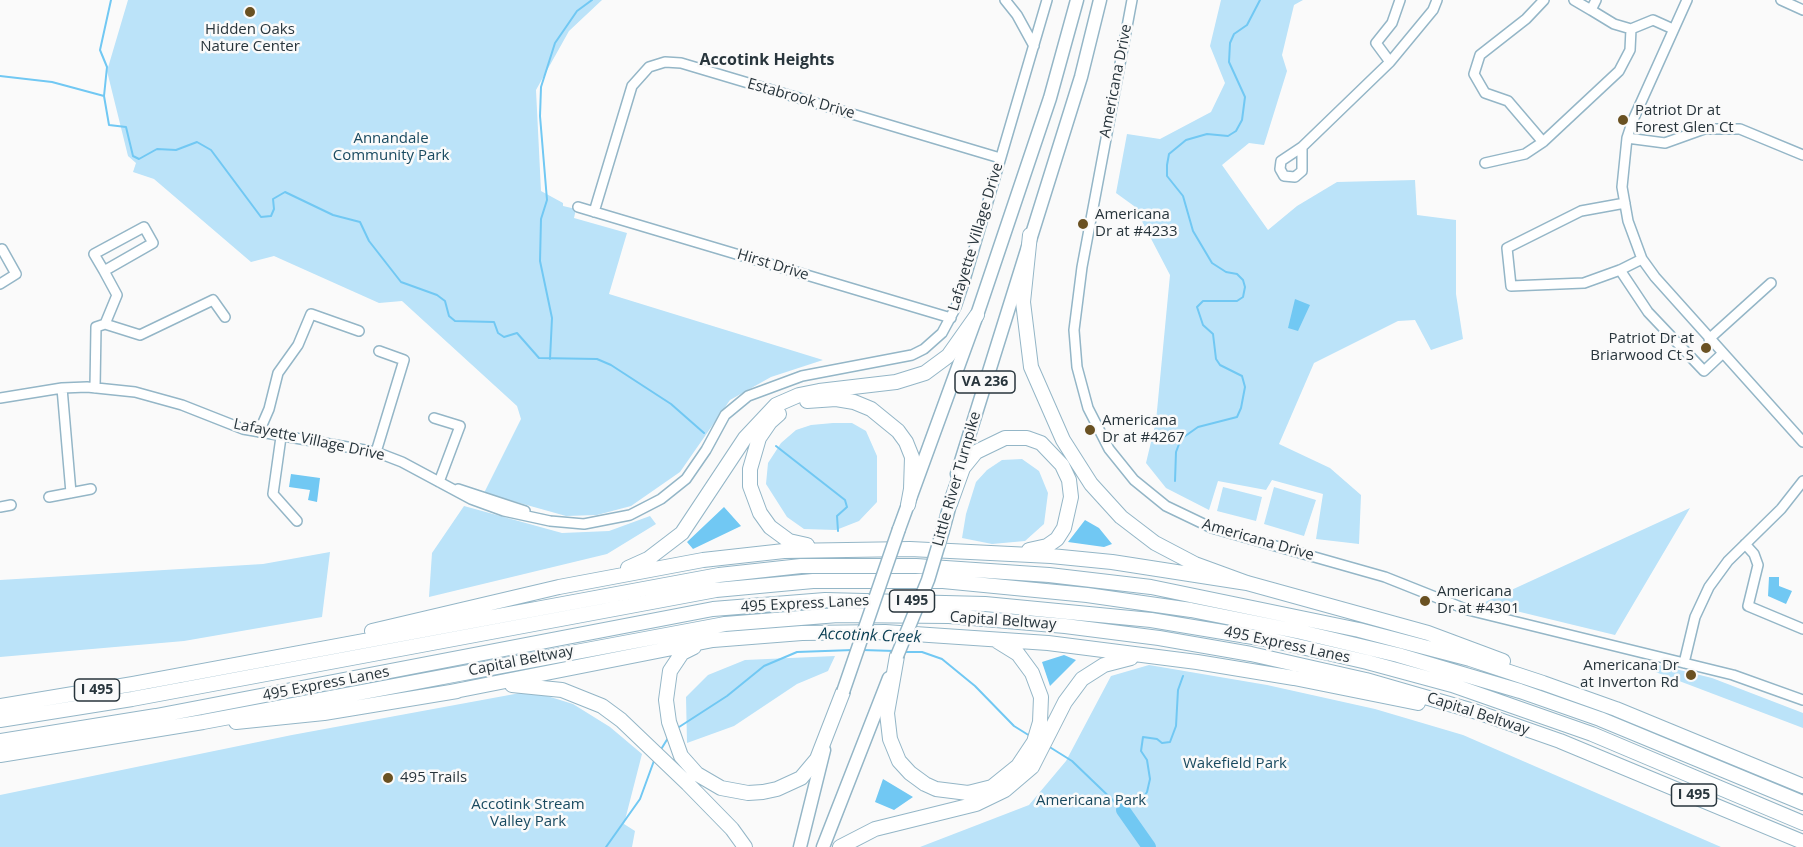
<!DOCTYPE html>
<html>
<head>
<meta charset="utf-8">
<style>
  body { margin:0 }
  canvas { display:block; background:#fafafa }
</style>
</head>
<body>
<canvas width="1803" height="847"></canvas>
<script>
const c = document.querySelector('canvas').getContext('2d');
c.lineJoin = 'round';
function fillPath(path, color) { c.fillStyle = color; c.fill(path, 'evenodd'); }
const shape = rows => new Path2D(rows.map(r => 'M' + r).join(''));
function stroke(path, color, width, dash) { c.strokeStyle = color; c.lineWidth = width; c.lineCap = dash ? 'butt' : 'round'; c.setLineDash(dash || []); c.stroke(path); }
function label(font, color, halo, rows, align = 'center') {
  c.font = font + ' "Open Sans",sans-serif'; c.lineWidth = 5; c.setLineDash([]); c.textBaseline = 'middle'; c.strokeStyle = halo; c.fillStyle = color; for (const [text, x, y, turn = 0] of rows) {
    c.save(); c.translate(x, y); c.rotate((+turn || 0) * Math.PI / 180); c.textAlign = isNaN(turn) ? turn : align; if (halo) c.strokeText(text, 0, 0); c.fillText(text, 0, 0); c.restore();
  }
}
fillPath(shape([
  [128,0,602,0,569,31,536,90,541,191,563,203,563,206,576,209,574,218,627,233,609,294,823,360,771,377,730,400,680,472,631,506,597,515,566,516,484,493,521,419,517,406,402,301,379,303,274,256,251,262,154,179,133,172,136,163,128,156,107,71],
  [1221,0,1303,0,1294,5,1282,55,1287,71,1264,145,1249,143,1222,165,1268,230,1297,206,1337,182,1415,180,1417,215,1456,220,1456,294,1463,339,1431,350,1415,320,1398,321,1314,363,1279,444,1330,468,1361,495,1359,544,1316,539,1323,494,1272,480,1266,490,1218,481,1209,510,1166,488,1146,463,1156,421,1170,275,1134,206,1116,193,1127,134,1160,139,1211,112,1225,83,1210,46],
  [833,423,852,423,866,431,877,456,877,502,859,521,836,530,804,529,787,517,766,484,768,463,781,443,796,430,811,425],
  [1022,459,1039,471,1048,493,1044,524,1025,541,992,544,962,538,966,514,976,482,987,470,1002,460],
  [1223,487,1262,497,1256,521,1217,511],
  [1274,487,1316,500,1304,536,1264,524],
  [464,506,562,533,609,531,650,516,656,524,607,554,429,597,432,553],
  [1690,508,1615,635,1483,603,1594,552],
  [330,552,322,617,184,641,0,657,0,580,263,564],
  [835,656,828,671,797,684,734,726,687,743,686,697,708,675,745,660],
  [1639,660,1712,678,1803,713,1803,728,1637,665],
  [1149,665,1267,685,1375,709,1463,735,1721,847,920,847,1029,805,1066,761,1111,676],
  [531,691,573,704,610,727,642,754,624,824,635,831,632,847,0,847,0,795,292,735]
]), '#bbe3f9');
fillPath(shape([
  [1295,299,1310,305,1298,331,1288,328],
  [291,474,320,478,317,502,308,500,310,490,289,487],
  [724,507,741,526,693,549,687,542],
  [1085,520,1099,528,1112,544,1104,547,1068,542],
  [1769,577,1779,577,1779,586,1792,591,1786,604,1768,596],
  [1064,655,1076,660,1050,686,1042,662],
  [883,779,913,797,894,810,875,802]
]), '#71c8f3');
stroke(shape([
  [0,76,52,82,104,96,109,125,126,127,133,156,139,159,157,149,176,150,197,142,211,150,261,217,271,216,274,209,273,199,285,192,333,215,360,222,369,241,401,282,437,295,445,301,449,316,455,321,494,322,498,333,504,337,517,333,539,358,597,359,611,365,671,404,704,433],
  [104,96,107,67,100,50,111,0],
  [550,359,552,318,540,261,541,219,547,200,540,116,541,87,555,43,577,11,592,0],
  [776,446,845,500,847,507,837,516,838,531],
  [1175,481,1176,452,1181,439,1198,427,1237,417,1241,408,1245,387,1242,376,1220,365,1216,359,1213,334,1203,325,1197,307,1203,301,1237,301,1243,297,1245,287,1243,280,1237,274,1226,272,1212,263,1193,231,1183,196,1167,176,1167,165,1169,154,1186,140,1207,134,1228,136,1236,131,1242,120,1245,97,1229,62,1230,43,1234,34,1247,25,1260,0],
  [862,650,895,651],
  [904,652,922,652,942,659,975,686,1014,726,1030,736],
  [676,729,727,696,764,666,797,652,853,650],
  [1048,746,1072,761,1123,810,1127,801,1143,798,1147,792,1150,779,1147,760,1141,751,1143,737,1157,739,1162,743,1170,742,1176,726,1178,690,1183,676],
  [660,751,668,738],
  [606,847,640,799,655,758]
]), '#71c8f3', 2);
stroke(shape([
  [1123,810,1149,847]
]), '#71c8f3', 14);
const minor = shape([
  [1005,0,1017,15,1034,46],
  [1132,0,1082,267,1074,330,1077,367,1088,408,1109,449,1134,480,1166,506,1212,528,1385,577,1468,610,1733,675,1803,700],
  [1544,0,1526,19,1480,55,1474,74,1485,93,1508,101,1543,142,1619,71,1630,50,1631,29],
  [1574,0,1591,10],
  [1596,0,1591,10,1614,24,1631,29,1653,20,1673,29],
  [1687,0,1633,120,1627,138,1622,187,1628,221,1642,259,1655,277,1803,442],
  [1781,0,1803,10],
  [1390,62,1433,10,1437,0],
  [1627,138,1665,143,1704,129,1740,129,1803,155],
  [1302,147,1302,171,1295,177,1284,176,1280,169,1281,161,1302,147,1390,62,1376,43,1392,23,1400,0],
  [1485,163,1525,154,1543,142],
  [1625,203,1581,211,1507,248,1511,286,1584,283,1620,270,1642,259],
  [578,207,951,318],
  [594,212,632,86,649,67,665,62,681,63,1000,158],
  [1620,270,1648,312,1704,371,1722,354],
  [104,271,153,243,144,227,94,254,104,271,117,295,105,324],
  [0,284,16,274,2,249],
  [1709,339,1771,283],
  [62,388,71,493],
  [95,388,96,327,105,324,140,335,213,300,225,317],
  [0,398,62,388,87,387,135,392,182,405,243,429,376,452,402,462,471,499,504,511,550,521,584,524,630,515,661,499,686,479,706,450,725,415,748,396,802,376,912,355,924,349,942,333,956,307,965,280,1047,0],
  [434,418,460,426,439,482],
  [259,432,269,409,278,373,298,345,311,314,359,331],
  [281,437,273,494,297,521],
  [376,452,404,360,379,351],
  [458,489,525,511],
  [49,497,91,489],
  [0,507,11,505],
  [1745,544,1754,554,1758,565,1748,606,1803,629],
  [1684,663,1695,617,1709,587,1728,561,1781,509,1803,481]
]);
const major = shape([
  [957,474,1081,77,1100,0],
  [899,529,977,315,1050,98,1077,0],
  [943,530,952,497],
  [800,847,824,750],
  [823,847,889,678]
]);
const highway = shape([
  [1030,235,1023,302,1031,367,1063,440,1091,484,1121,517,1155,543,1195,564,1247,583,1428,633,1503,661],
  [807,401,836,399,854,402,871,409,898,431,906,442,912,457,911,489,908,505],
  [779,414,770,422,759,438,750,469,750,486,760,513,770,527,789,541,807,545],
  [950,504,963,468,976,452,1005,438,1027,438,1041,443,1062,465,1069,480,1071,497,1064,528,1057,539,1047,546,1029,550],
  [628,568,648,559,682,533,745,438,776,405,799,395,819,391,896,382,925,373,948,356,977,315],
  [372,631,559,587,703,560,784,551,910,549,1051,556,1112,562,1247,583],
  [694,647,682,653,670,671,666,700,669,722,681,756,697,774,721,788,748,793,763,792,777,789,801,778,817,759,843,692],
  [897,656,887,713,890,739,899,761,910,773,925,784,936,789,968,793,992,787,1018,766,1034,742,1040,722,1041,697,1032,673,1018,654,997,641],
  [512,685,562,690,602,706,621,720,688,784,732,829,745,847],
  [450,692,713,640,802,633,885,632,1048,643,1197,662,1294,678,1418,703],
  [0,706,133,684,719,575,801,566,916,566,1049,575,1151,587,1359,630,1470,659,1543,683,1616,709,1803,786],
  [0,720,132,699,716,590,813,581,943,581,1087,595,1191,610,1301,632,1398,655,1520,691,1600,719,1803,803],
  [236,722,324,713,457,691],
  [0,741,156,716,713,609,825,600,985,604,1151,620,1271,640,1367,662,1452,685,1592,734,1803,823],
  [0,755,203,722,725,624,838,615,949,616,1065,626,1159,638,1251,654,1366,680,1477,712,1560,741,1803,842],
  [840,847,875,829,976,804,1005,790,1032,767,1065,702,1082,679,1104,665,1131,658]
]);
stroke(minor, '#94b6c7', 12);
stroke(major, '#94b6c7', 15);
stroke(highway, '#94b6c7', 16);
stroke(minor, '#fff', 9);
stroke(major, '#fff', 12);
stroke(highway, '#fff', 14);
const majorBridge = shape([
  [897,656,928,580,943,530],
  [843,692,899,529]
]);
stroke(majorBridge, '#94b6c7', 15, []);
stroke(majorBridge, '#fff', 12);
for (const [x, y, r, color] of [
  [250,12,6,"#6a5122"],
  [1623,120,6,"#6a5122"],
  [1083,224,6,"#6a5122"],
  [1706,348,6,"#6a5122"],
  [1090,430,6,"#6a5122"],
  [1425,601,6,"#6a5122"],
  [1691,675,6,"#6a5122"],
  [388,778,6,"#6a5122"]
]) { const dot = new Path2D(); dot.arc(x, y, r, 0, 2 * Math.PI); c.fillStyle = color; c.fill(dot); stroke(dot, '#fafafa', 2); }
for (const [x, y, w] of [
  [985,382,60],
  [912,601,45],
  [97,690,45],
  [1694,795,45]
]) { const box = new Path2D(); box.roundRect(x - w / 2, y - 11, w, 22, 4.5); c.fillStyle = '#fafafa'; c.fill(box); stroke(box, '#28353c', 1.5); }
label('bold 14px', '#28353c', null, [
  ["VA 236",985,382],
  ["I 495",912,601],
  ["I 495",97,690],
  ["I 495",1694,795]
]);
label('15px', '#28353c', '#fafafa', [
  ["Hidden Oaks",250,30,"center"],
  ["Nature Center",250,47,"center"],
  ["Patriot Dr at",1635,111],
  ["Forest Glen Ct",1635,128],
  ["Americana",1095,215],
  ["Dr at #4233",1095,232],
  ["Patriot Dr at",1694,339,"right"],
  ["Briarwood Ct S",1694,356,"right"],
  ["Americana",1102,421],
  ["Dr at #4267",1102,438],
  ["Americana",1437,592],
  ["Dr at #4301",1437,609],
  ["Americana Dr",1679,666,"right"],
  ["at Inverton Rd",1679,683,"right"],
  ["495 Trails",400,778]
], 'left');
label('15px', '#28353c', '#fafafa', [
  ["Americana Drive",1116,81,-79],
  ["Estabrook Drive",801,99,16],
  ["Lafayette Village Drive",976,237,-73],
  ["Hirst Drive",773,265,17],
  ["Lafayette Village Drive",309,440,12],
  ["Little River Turnpike",957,479,-74],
  ["Americana Drive",1258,540,16],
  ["495 Express Lanes",805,604,-3],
  ["Capital Beltway",1003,621,4],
  ["495 Express Lanes",1287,645,12],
  ["Capital Beltway",521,661,-11],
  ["495 Express Lanes",326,684,-11],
  ["Capital Beltway",1478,714,18]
]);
label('15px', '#194a60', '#fafafa', [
  ["Annandale",391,139],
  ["Community Park",391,156],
  ["Wakefield Park",1235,764],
  ["Americana Park",1091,801],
  ["Accotink Stream",528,805],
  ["Valley Park",528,822]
]);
label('bold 16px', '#28353c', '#fafafa', [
  ["Accotink Heights",767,60]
]);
label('italic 16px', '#093e53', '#fafafa', [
  ["Accotink Creek",870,636,2]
]);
</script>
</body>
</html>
